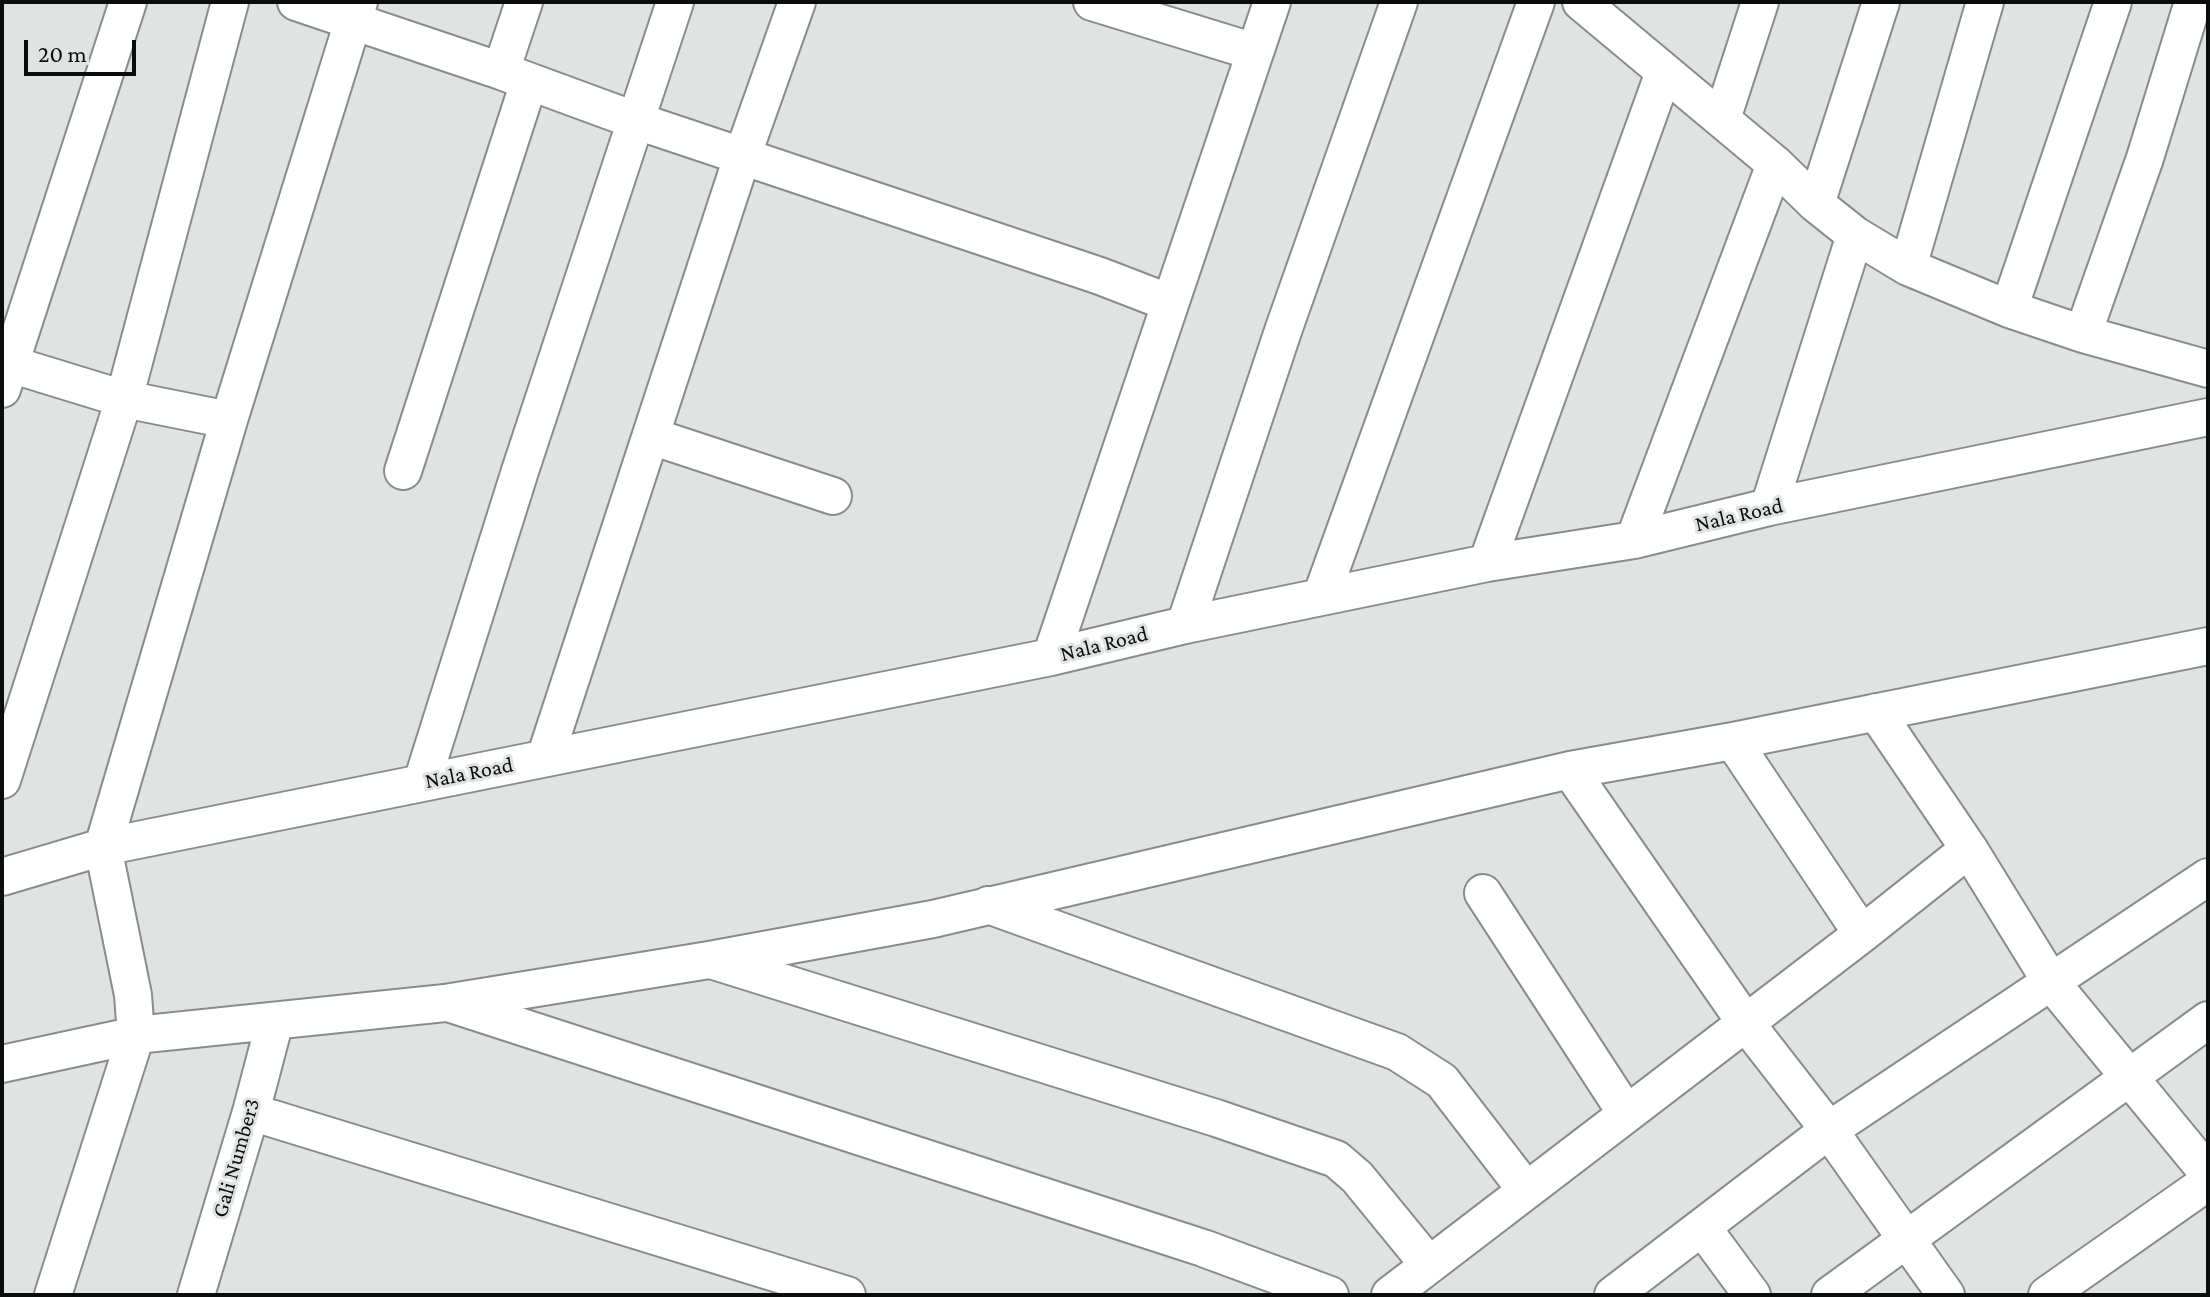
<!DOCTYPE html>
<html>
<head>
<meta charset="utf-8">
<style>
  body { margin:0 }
  #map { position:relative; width:2210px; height:1297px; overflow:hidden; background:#dfe4e3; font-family:"Crimson Pro",serif }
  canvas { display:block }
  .frame { position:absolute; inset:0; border:4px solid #0b0d0d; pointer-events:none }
  .scale { position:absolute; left:24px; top:40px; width:112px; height:36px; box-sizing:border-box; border:4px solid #0b0d0d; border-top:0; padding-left:10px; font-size:24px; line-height:28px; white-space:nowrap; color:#0b0d0d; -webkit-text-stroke:6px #dfe4e3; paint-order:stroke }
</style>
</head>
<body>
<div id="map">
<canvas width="2210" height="1297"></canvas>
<div class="frame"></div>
<div class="scale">20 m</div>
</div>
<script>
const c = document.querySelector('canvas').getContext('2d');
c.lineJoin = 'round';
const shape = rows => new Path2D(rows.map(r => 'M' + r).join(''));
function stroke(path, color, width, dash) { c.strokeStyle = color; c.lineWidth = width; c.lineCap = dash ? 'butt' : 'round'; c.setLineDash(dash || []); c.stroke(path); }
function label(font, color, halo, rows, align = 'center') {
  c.font = font + ' "Crimson Pro",serif'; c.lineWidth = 6; c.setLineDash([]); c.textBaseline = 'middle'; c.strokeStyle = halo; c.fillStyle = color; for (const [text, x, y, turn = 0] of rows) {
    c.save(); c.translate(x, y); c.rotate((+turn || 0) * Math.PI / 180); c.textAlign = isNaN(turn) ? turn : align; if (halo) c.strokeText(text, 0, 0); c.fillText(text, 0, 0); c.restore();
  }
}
const minor = shape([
  [296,2,501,71,637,121,1100,276,1170,303],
  [1092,2,1255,52],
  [1581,2,1775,164,1816,204,1855,235,1908,267,2009,309,2083,334,2208,369],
  [501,71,524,2],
  [1722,119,1760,2],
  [1816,204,1881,2],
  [1908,267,1985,2],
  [2009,309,2113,2],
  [2083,334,2145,158,2193,2],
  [10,364,124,399,229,420],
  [2,389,128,2],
  [651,436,833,496],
  [403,471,529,82],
  [1769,507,1855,235],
  [1634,540,1775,164],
  [1487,563,1664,72],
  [1321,597,1536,2],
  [1185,625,1283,331,1399,2],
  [1051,657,1272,2],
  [1876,712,1969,849,2051,982,2208,1173],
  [1733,741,1862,934],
  [545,758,742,157,797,2],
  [1570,770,1745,1022,1829,1130,1946,1295],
  [2,780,124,399,230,2],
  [422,782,520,471,675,2],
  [2,877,103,847,1051,657,1185,625,1487,563,1634,540,1769,507,2208,417],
  [1483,893,1626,1113],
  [988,905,1397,1052,1442,1081,1526,1190],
  [714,961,1216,1118,1336,1159,1357,1177,1429,1265],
  [451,1004,1203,1248,1330,1295],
  [2,1064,136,1035,445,1003,709,960,933,919,1570,770,1733,741,2208,646],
  [251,1112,847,1295],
  [1702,1227,1752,1295],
  [53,1295,136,1035,133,995,103,847,229,420,359,2],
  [196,1295,251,1112,275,1021],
  [1390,1295,1862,934,1969,849],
  [1613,1295,1829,1130,2208,877],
  [1830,1295,2208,1020],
  [2047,1295,2208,1182]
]);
stroke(minor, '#888c8b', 40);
stroke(minor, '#fff', 36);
label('22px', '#0b0d0d', '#dfe4e3', [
  ["Nala Road",1739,515,-13],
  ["Nala Road",1104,644,-14],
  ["Nala Road",469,773,-11],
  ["Gali Number3",236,1158,-74]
]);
</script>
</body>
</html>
